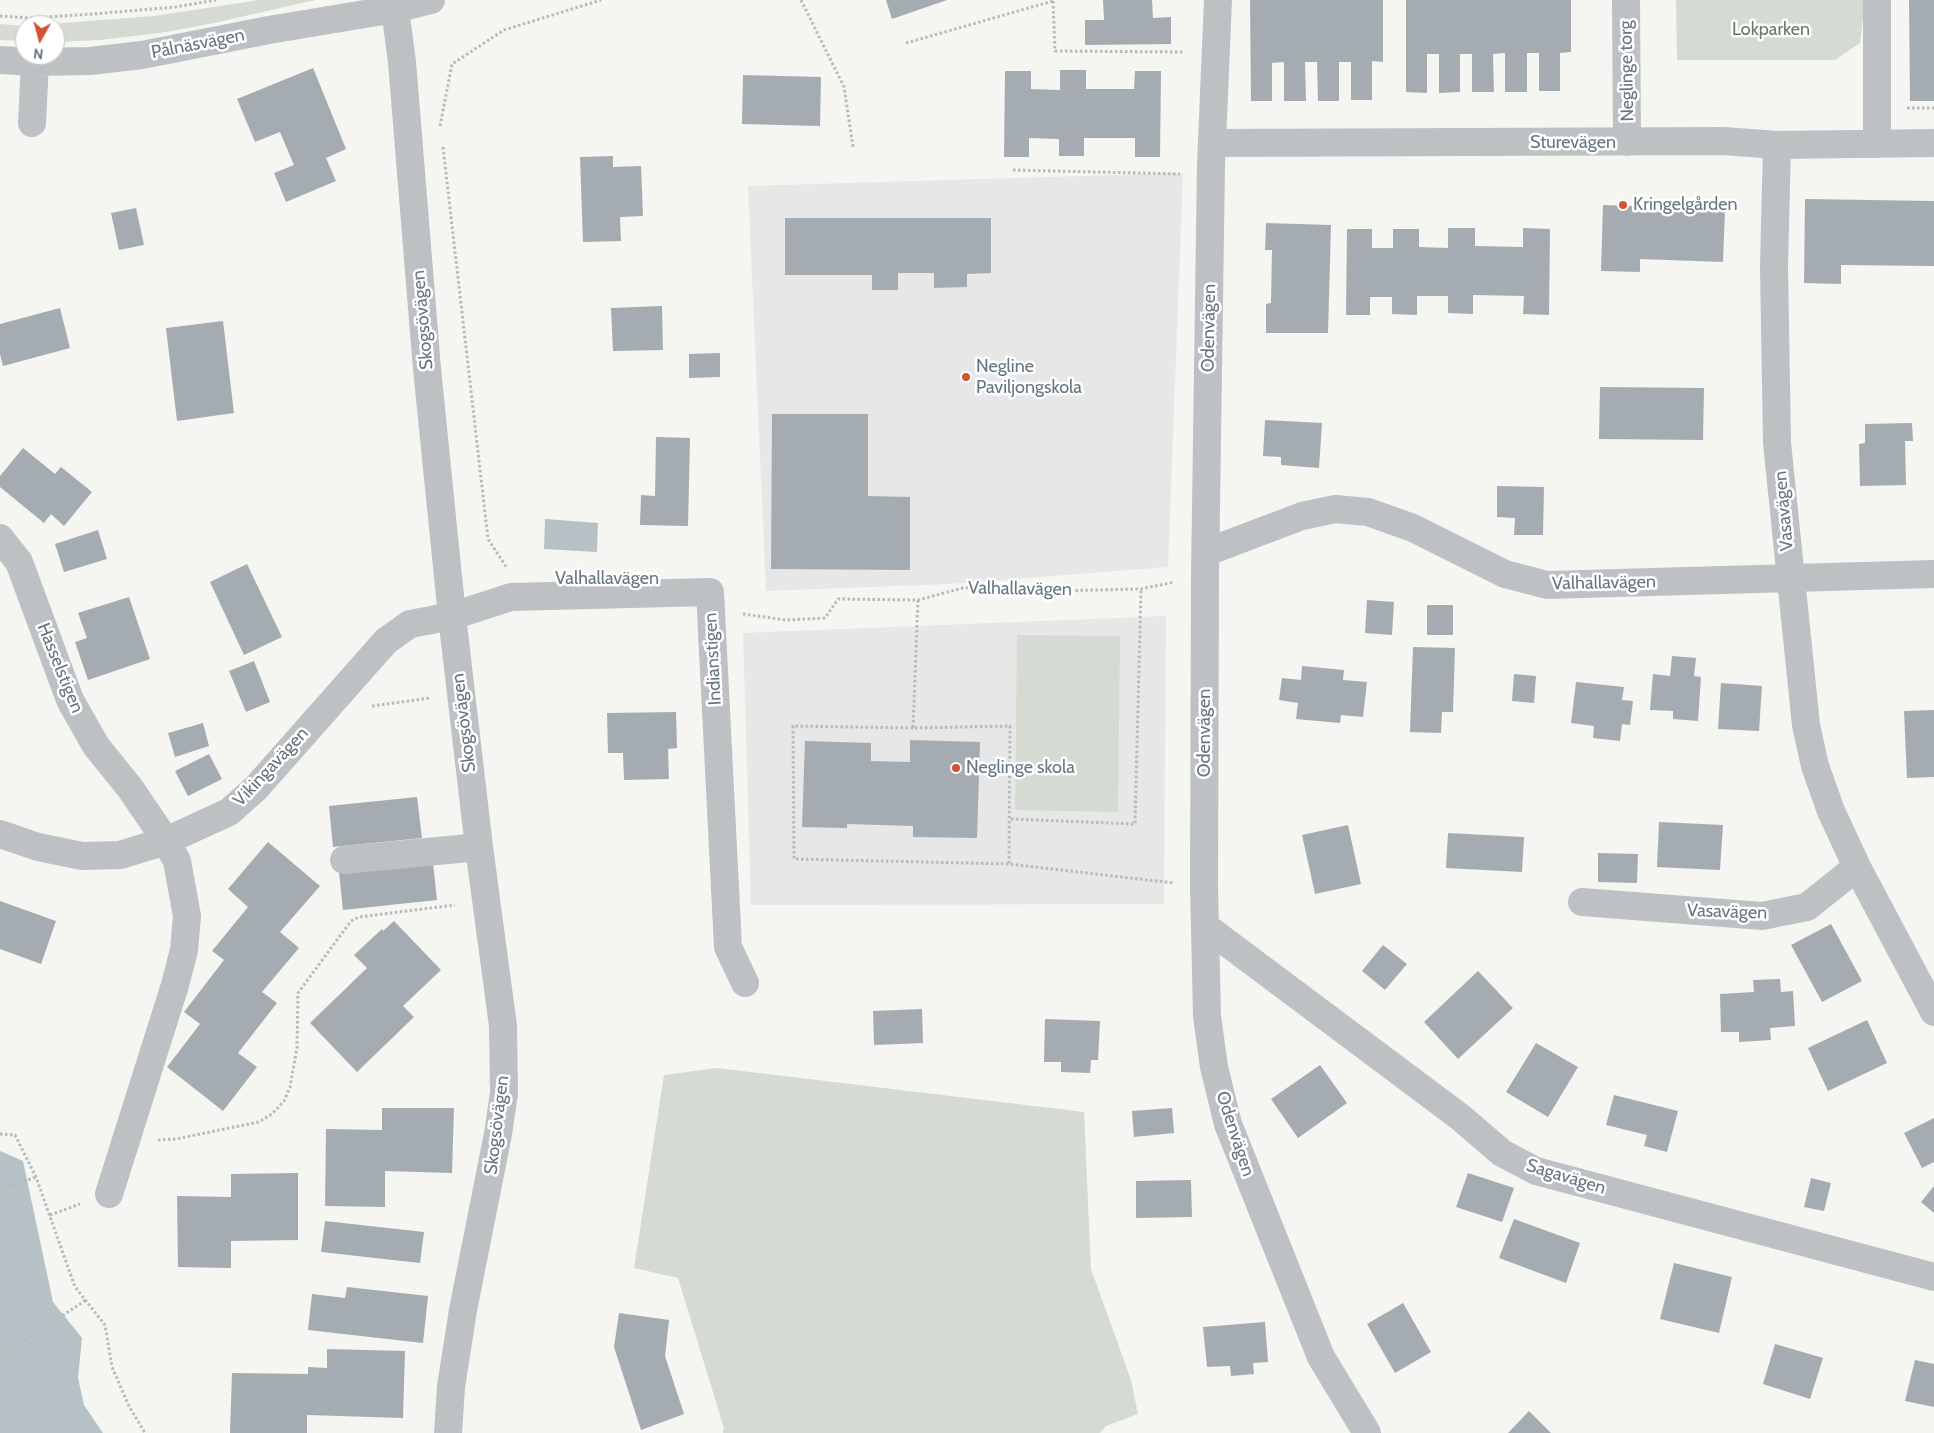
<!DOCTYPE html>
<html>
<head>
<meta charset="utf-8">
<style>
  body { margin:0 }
  #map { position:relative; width:1934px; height:1433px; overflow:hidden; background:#f5f5f2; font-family:Cabin,sans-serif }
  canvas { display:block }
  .north { position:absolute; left:15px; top:15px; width:50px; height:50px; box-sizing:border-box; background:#fff; border:1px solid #c2c9cd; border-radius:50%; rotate:187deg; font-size:14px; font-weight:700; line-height:20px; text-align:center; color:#677781 }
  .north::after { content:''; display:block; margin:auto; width:18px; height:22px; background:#d35135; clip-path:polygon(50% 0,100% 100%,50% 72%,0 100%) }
</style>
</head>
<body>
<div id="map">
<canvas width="1934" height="1433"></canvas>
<div class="north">N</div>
</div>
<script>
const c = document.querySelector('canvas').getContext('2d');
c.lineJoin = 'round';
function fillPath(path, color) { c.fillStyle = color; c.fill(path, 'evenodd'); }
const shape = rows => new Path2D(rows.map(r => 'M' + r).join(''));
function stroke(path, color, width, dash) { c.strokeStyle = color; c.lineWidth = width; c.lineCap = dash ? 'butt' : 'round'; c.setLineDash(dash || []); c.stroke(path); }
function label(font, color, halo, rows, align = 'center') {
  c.font = font + ' Cabin,sans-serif'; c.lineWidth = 5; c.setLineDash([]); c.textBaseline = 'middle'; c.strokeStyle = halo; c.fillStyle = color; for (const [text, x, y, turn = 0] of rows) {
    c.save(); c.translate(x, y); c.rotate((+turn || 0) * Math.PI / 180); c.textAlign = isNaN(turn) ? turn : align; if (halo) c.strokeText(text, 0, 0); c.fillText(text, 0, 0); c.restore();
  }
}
fillPath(shape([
  [1183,173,1168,567,949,584,766,591,748,186],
  [1166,616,1164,904,751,905,743,633]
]), '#e6e7e6');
fillPath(shape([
  [260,0,315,0,214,23,160,33,99,40,55,42,55,25,37,25,154,16],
  [1676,0,1865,0,1860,43,1835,60,1677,60],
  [0,24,25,26,25,41,0,40],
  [1017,635,1120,636,1118,812,1015,810],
  [717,1068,1084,1112,1091,1269,1131,1380,1138,1414,1106,1426,1100,1433,723,1433,724,1428,678,1278,634,1268,664,1075]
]), '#d5dad2');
fillPath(shape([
  [545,519,598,523,597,552,544,549],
  [0,1151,23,1161,53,1302,82,1338,78,1378,84,1405,103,1433,0,1433]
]), '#b5c1c4');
fillPath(shape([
  [886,0,947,0,892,19],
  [1103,0,1152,0,1153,18,1171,17,1171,44,1085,45,1085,20,1104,20],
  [1250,0,1383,0,1383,62,1372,61,1372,100,1351,100,1351,62,1339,62,1339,101,1318,101,1317,62,1305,62,1306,101,1284,101,1284,62,1272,63,1272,101,1251,101],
  [1406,0,1571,0,1571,52,1560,53,1560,91,1539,91,1539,53,1527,53,1527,92,1505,92,1505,53,1493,54,1494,92,1472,92,1472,54,1460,54,1460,92,1439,93,1439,54,1427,54,1427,93,1406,92],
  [1909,0,1934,0,1934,101,1910,101],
  [313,68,346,149,326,158,336,181,286,202,274,173,294,165,280,132,255,142,237,99],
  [1060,70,1086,70,1086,89,1134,89,1135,71,1161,71,1160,157,1135,157,1135,138,1084,138,1084,156,1059,156,1059,139,1029,138,1029,157,1004,157,1005,71,1031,71,1031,89,1060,90],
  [743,75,821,77,820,126,742,124],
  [613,156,613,167,641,166,643,216,620,217,621,241,583,242,580,157],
  [1805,199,1934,201,1934,266,1841,265,1841,284,1804,283],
  [1603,205,1725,209,1723,262,1640,259,1640,272,1601,271],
  [136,208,144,245,119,250,111,213],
  [785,218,991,218,991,273,967,274,967,287,934,288,934,273,898,273,898,290,872,290,872,275,785,275],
  [1266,223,1331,225,1328,333,1266,333,1266,304,1271,303,1272,250,1265,250],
  [1448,228,1475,228,1475,246,1523,247,1523,228,1550,229,1549,315,1523,314,1524,296,1473,295,1473,314,1448,313,1448,296,1417,296,1417,315,1392,314,1392,297,1370,297,1370,315,1346,315,1347,229,1372,229,1372,248,1393,248,1393,229,1419,229,1419,247,1448,248],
  [662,306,663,350,613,351,611,308],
  [60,308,70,348,3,366,0,354,0,324],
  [223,321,234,413,177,421,166,328],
  [720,353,720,377,689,378,689,354],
  [1600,387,1704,388,1703,440,1599,439],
  [772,414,868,414,868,496,910,497,910,570,771,569],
  [1265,420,1322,423,1319,468,1281,465,1281,457,1263,456],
  [1912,423,1913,441,1905,441,1906,485,1860,486,1859,444,1865,443,1865,424],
  [656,437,690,438,688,526,640,525,641,495,655,496],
  [23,448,55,474,61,467,92,492,64,526,51,514,44,523,0,487,0,476],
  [1497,486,1544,487,1543,535,1514,535,1515,518,1497,517],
  [98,530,107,559,64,572,55,544],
  [247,564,282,637,244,655,210,582],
  [129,597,150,659,88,680,75,642,87,638,78,613],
  [1367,600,1394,602,1392,635,1365,633],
  [1427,605,1453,605,1453,635,1427,635],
  [1413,647,1455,648,1453,712,1442,712,1441,733,1410,732],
  [1672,656,1696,658,1694,676,1701,677,1698,721,1673,719,1673,711,1650,710,1653,674,1670,676],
  [254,661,270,702,246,712,229,671],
  [1302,666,1344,670,1343,680,1367,682,1363,717,1341,715,1340,723,1296,719,1298,703,1279,700,1282,678,1301,680],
  [1514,674,1536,676,1534,703,1512,701],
  [1576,682,1624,687,1622,700,1633,701,1630,725,1622,724,1620,741,1593,738,1594,726,1571,723],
  [1721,683,1762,686,1759,731,1718,729],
  [1934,710,1934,777,1907,778,1904,711],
  [676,712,677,748,668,749,669,779,624,780,623,753,608,753,607,713],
  [203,723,209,746,175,757,168,733],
  [910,740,980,742,977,838,913,837,913,826,847,824,847,828,802,827,805,741,871,743,871,761,910,762],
  [209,754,222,779,188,796,175,771],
  [417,797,422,838,333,847,329,806],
  [1659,822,1723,825,1720,870,1657,867],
  [1348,825,1361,884,1315,894,1302,835],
  [1448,833,1524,837,1522,872,1446,868],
  [268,842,320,886,280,932,299,948,262,992,277,1003,238,1053,257,1067,223,1111,167,1067,200,1024,184,1012,224,960,212,951,248,907,228,889],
  [1598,853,1638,854,1637,883,1598,882],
  [433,863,437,900,343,910,339,872],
  [0,901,56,921,41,964,0,949],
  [394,921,441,970,403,1006,414,1017,357,1072,310,1023,367,968,354,955,382,929,383,931],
  [1831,924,1862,981,1822,1002,1791,945],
  [1383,945,1407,964,1385,990,1362,971],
  [1478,971,1513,1008,1458,1059,1424,1022],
  [1780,979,1781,992,1793,991,1795,1026,1770,1028,1771,1040,1739,1042,1739,1032,1721,1032,1720,994,1754,992,1753,980],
  [922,1009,923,1043,874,1045,873,1011],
  [1045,1019,1100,1021,1098,1060,1091,1060,1090,1073,1061,1072,1061,1062,1044,1062],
  [1867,1020,1887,1063,1828,1091,1808,1048],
  [1536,1043,1578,1067,1548,1117,1506,1092],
  [1320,1065,1347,1103,1298,1138,1271,1099],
  [1614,1095,1678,1111,1667,1152,1644,1146,1647,1135,1606,1125],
  [382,1108,454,1108,452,1173,385,1171,385,1207,325,1206,326,1129,382,1130],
  [1172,1108,1174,1133,1134,1137,1132,1111],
  [1934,1118,1934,1162,1922,1168,1904,1133],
  [298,1173,298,1240,231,1241,231,1268,178,1267,177,1196,231,1197,231,1174],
  [1468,1173,1514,1188,1502,1222,1456,1207],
  [1811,1178,1831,1183,1824,1211,1804,1207],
  [1191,1180,1192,1217,1136,1218,1136,1181],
  [1934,1186,1934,1213,1921,1202],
  [1514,1219,1580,1243,1566,1283,1499,1258],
  [325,1221,424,1232,420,1263,321,1252],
  [1674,1263,1732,1277,1719,1333,1660,1319],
  [347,1287,428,1296,423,1343,308,1330,312,1294,345,1298],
  [1403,1303,1431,1352,1395,1373,1367,1324],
  [619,1313,669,1320,665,1356,684,1414,641,1430,614,1347],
  [1265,1322,1268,1362,1253,1363,1254,1374,1231,1376,1230,1366,1207,1367,1203,1327],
  [1775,1344,1823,1358,1810,1399,1763,1384],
  [327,1349,405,1351,403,1418,307,1415,307,1433,230,1433,232,1373,308,1374,308,1367,327,1368],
  [1915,1360,1934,1364,1934,1407,1905,1401],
  [1529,1411,1551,1433,1508,1433]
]), '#a5acb1');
stroke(shape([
  [801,0,844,87,853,147],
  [1053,1,1055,51,1185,52],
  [0,16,30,18,93,14,175,7,216,0],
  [906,43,1053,1],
  [1907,108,1934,108],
  [440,126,452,64,504,30,601,0],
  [443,147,488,539,507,568],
  [1013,170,1180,174],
  [918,600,913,728,1010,726,1009,864,1174,883],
  [743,614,786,620,825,618,838,599,918,600,963,588,980,587,1007,592,1141,589,1174,582],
  [372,706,430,698],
  [913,728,793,726,794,859,1009,864],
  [1011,819,1135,824,1141,589],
  [0,1134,15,1135,36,1177,75,1287,105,1325,112,1367,129,1406,145,1433],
  [158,1140,176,1139,259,1122,272,1114,284,1101,290,1087,297,1048,298,993,351,921,359,917,455,905],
  [0,1190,36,1177],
  [50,1215,80,1204],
  [0,1357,86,1300]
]), '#b7babc', 3, [2.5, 2.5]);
stroke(shape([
  [1218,0,1211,165,1205,575,1204,887,1207,1016,1214,1067,1228,1124,1321,1357,1367,1433],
  [1626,0,1627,142],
  [395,9,402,62,427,369,452,616,479,847,503,1026,504,1093,498,1134,463,1310,451,1387,448,1433],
  [0,60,35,62,90,61,142,55,269,30,395,9,431,0],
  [32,123,35,62],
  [1213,143,1723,141,1777,145,1934,143],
  [1877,144,1877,0],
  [1777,145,1774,267,1777,443,1806,725,1815,766,1831,811,1857,867,1934,1012],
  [0,538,19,562,70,700,96,746,130,788,166,841,177,861,187,916,184,950,175,985,109,1194],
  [1207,552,1302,516,1335,509,1368,512,1413,528,1505,574,1547,585,1934,574],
  [0,834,38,847,82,856,120,855,166,841,229,812,256,788,386,641,410,624,452,616,511,597,710,592,728,947,745,983],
  [344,860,479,847],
  [1582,902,1762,916,1807,907,1857,867],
  [1206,927,1460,1117,1502,1153,1536,1171,1934,1277]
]), '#bdc1c4', 28);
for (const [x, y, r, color] of [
  [1623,205,5,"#d35135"],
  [966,377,5,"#d35135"],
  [956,768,5,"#d35135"]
]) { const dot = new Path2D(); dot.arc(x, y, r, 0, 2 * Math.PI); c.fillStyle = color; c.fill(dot); stroke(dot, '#fff', 2); }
label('18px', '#6a7965', '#fff', [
  ["Lokparken",1771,30]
]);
label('18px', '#677781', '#fff', [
  ["Pålnäsvägen",198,44,-11],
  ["Neglinge torg",1627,71,-91],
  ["Sturevägen",1573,143],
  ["Skogsövägen",423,320,-95],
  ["Odenvägen",1209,328,-89],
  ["Vasavägen",1784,511,-95],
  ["Valhallavägen",607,579],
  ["Valhallavägen",1604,583,-1],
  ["Valhallavägen",1020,589,1],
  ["Indianstigen",713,659,-93],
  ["Hasselstigen",60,668,68],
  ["Skogsövägen",464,723,-97],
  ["Odenvägen",1205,733,-90],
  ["Vikingavägen",271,767,-47],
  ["Vasavägen",1727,912,2],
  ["Skogsövägen",497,1125,-83],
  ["Odenvägen",1235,1134,72],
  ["Sagavägen",1566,1177,17]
]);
label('18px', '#677781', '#fff', [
  ["Kringelgården",1633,205],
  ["Negline",976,367],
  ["Paviljongskola",976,388],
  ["Neglinge skola",966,768]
], 'left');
</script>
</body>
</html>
